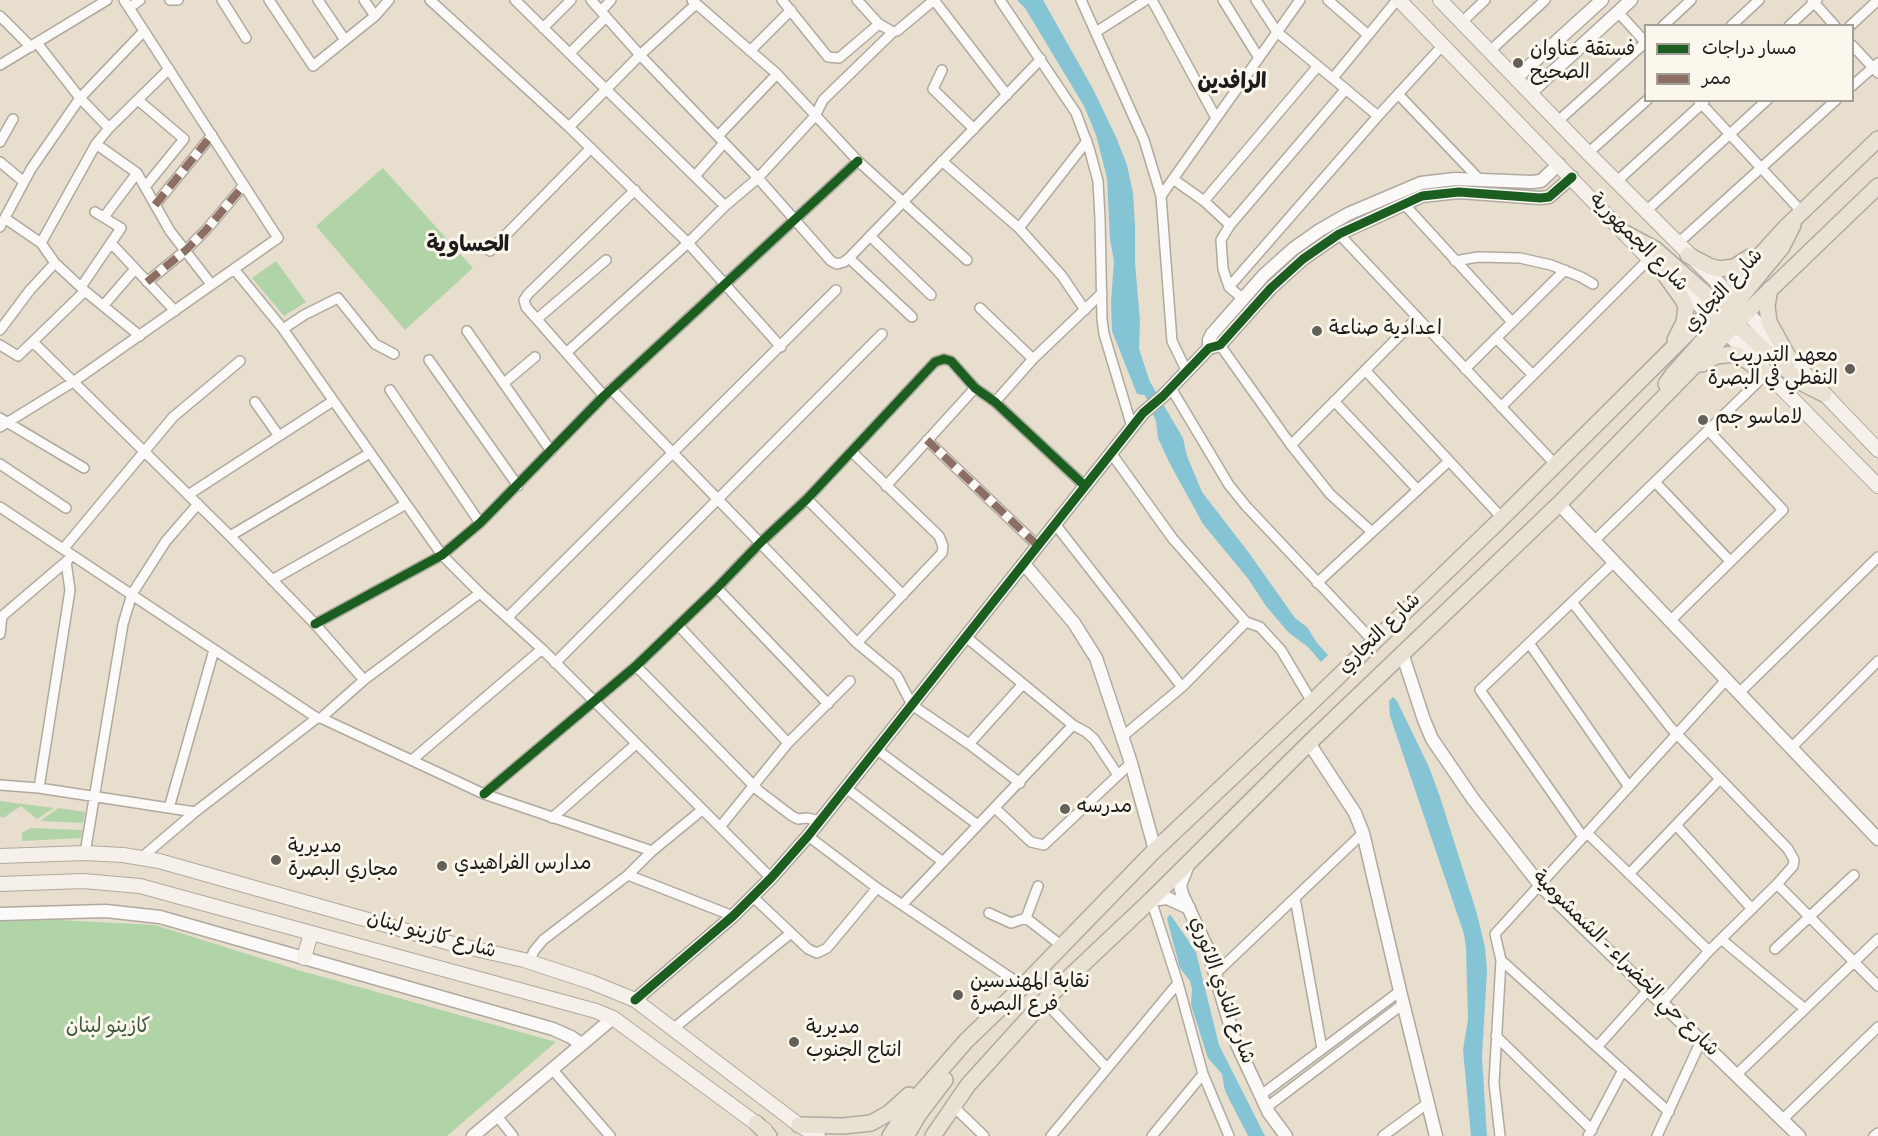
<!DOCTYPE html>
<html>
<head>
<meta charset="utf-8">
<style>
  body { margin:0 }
  #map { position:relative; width:1878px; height:1136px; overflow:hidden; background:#e8dece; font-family:"Gochi Hand","Playpen Sans Arabic",sans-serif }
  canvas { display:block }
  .legend { position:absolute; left:1644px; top:24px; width:210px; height:78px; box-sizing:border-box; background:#fbf7ec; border:2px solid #a29f99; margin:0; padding:8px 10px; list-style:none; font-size:18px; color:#1c1c1c }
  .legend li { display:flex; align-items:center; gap:12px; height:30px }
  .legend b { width:30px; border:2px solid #a29f99 }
</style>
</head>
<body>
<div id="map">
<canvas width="1878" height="1136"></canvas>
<ul class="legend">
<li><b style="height:8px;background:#1b5e20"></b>مسار دراجات</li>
<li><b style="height:8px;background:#8d6e63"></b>ممر</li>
</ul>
</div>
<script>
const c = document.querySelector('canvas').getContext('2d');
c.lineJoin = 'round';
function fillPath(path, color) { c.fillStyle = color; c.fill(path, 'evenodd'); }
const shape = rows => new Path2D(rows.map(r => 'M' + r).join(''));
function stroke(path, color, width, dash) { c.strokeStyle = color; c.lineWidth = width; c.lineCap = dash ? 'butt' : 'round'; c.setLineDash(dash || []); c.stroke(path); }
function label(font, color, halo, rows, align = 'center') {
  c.font = font + ' "Gochi Hand","Playpen Sans Arabic",sans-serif'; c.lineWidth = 6; c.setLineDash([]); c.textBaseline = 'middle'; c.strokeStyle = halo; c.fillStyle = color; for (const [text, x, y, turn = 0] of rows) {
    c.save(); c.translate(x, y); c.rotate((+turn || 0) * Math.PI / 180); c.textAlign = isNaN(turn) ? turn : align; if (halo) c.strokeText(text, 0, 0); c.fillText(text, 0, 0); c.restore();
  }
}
fillPath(shape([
  [383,168,473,268,405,330,316,226],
  [276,261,306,302,284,316,252,278],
  [0,801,54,808,37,819,21,806,3,818,0,816],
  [58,808,85,812,83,823,40,821],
  [30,828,82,830,81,838,22,841,22,833],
  [60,920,155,925,298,970,556,1042,447,1136,0,1136,0,921]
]), '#b0d4a8');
fillPath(shape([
  [1017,0,1043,0,1093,89,1116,137,1127,165,1133,193,1135,225,1135,263,1140,320,1139,349,1150,382,1183,438,1187,456,1202,492,1249,553,1295,618,1307,627,1317,643,1328,655,1321,662,1308,647,1288,632,1266,606,1249,580,1203,524,1169,462,1158,438,1156,421,1145,395,1137,394,1112,331,1111,302,1114,261,1110,239,1107,178,1096,135,1084,106,1025,8],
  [1393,697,1397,701,1429,767,1440,797,1477,914,1485,947,1487,970,1482,1057,1487,1136,1471,1136,1463,1050,1468,1019,1466,948,1464,934,1390,716,1389,701],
  [1170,914,1196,952,1219,1045,1265,1136,1248,1136,1225,1091,1222,1074,1208,1058,1191,1005,1192,989,1190,981,1180,968,1167,919]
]), '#84c4d4');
const minor = shape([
  [170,0,178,0],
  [222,0,246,38],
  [269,0,313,66,375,16,389,0],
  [318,0,345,40],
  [364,0,375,16],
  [430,0,569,127,688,243,781,347],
  [515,0,725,206],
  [591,0,640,55,758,178,831,261,837,264,844,262,849,258,1041,59],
  [692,0,777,74,858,161,967,260],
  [782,0,828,57,839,58,879,24],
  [857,0,879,24,893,32,897,31,934,0],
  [934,0,1007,95],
  [1000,0,1076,113,1089,148,1098,181,1100,219,1102,319,1104,334,1132,427],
  [1081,0,1144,140,1161,196,1172,341,1187,372],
  [1152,0,1216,118],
  [1223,0,1259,58],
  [1256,0,1277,32,1378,116],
  [1328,0,1367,34],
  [1812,0,1835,26],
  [129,8,140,0],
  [601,11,611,0],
  [1618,12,1646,43],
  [0,16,31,47],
  [1462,22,1485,0],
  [1663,26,1691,0],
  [1731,26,1759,0],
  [1789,26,1817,0],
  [1850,26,1878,0],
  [543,28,571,0],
  [1096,32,1146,0],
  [37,43,80,98,109,128],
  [1852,45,1878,73],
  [750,51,791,10],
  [1490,51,1545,0],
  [570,53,606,17],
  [0,65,107,0],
  [942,70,933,89,974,129],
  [1333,78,1397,0],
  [1852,86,1878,63],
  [1398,94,1479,179],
  [138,100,184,139,145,187],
  [1698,100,1802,212],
  [1558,121,1646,42],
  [569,127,640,55,696,4],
  [718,136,777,74],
  [0,142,13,119],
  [96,144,137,173,170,231,211,284],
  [1588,153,1647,100],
  [942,161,1019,228,1062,276,1085,310],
  [0,162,24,182],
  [695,176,724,143],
  [1173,179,1204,201,1230,225],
  [1616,182,1704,102],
  [1161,196,1300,0],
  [1204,201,1318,66],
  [1404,204,1512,322],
  [155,205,212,135],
  [1645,212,1767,100],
  [104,217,137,173],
  [6,219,41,243,55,263,85,291,140,336],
  [0,227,31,169,80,98,144,31],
  [1019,228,1087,141],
  [1339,234,1555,464],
  [870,236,931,295],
  [41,243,96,144,109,128,169,69],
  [111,243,175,311],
  [1677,244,1836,100],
  [490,251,591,148],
  [849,258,912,317],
  [1455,261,1478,257,1520,258,1551,265,1581,277,1593,284],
  [234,269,283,329,442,555,480,593,542,649,771,878],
  [147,282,186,250,206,230,244,185],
  [81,287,121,228,95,212],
  [1229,287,1378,116,1443,45],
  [1242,298,1229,287,1223,269,1221,240,1230,225,1346,89],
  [103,306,135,269],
  [980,308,1033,359],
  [537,319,606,260],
  [283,329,304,315,338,298,375,344,394,354],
  [0,330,30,290,55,263],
  [467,331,551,451],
  [1496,338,1533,375],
  [33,342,230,536,315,624,364,680],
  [0,345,18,356,85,291],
  [1220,345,1291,445,1330,494,1372,532],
  [566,353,688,243,725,206,758,178,815,116,823,100,893,32],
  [429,360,518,486],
  [1465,369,1565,270],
  [1365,370,1502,518],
  [504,383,535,357],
  [1171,388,1229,485,1246,506,1374,642],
  [611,389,857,643,897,676,912,705,969,744,1020,783],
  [390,390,480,523],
  [604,396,526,307,524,300,528,294,635,190],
  [1334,401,1418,490],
  [255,402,279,436],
  [995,402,1033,359,1102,293],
  [1501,407,1649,259],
  [0,418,84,468],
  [0,427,73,382,278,238,124,0],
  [927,440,1038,546],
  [1291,445,1417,318],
  [852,452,939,536,943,546,942,553,857,643],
  [1111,453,1173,539,1246,622,1260,627,1281,650,1312,702],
  [0,464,66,508],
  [1655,482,1730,561],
  [886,486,975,388],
  [188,495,333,401],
  [807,499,903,595],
  [0,507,317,718],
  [1055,524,1182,687],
  [230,536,370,453],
  [1594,541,1766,374],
  [64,548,173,417,240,361],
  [272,580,406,504],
  [1317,583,1449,461],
  [717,588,828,704],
  [1572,602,1671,728,1788,849,1794,860,1793,866,1777,884,1709,951,1662,1003],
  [508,617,836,290],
  [0,618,68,560],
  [1670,621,1783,510,1708,430],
  [315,624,442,555,480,523,604,396,858,161],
  [678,625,788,743],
  [0,634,2,616],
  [966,637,1073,725,1086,732,1094,739,1118,775],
  [1529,643,1629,787],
  [555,663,882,334],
  [636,666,759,791,792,816,798,819,807,818,820,821],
  [1739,693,1878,557],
  [321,718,484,794,652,851],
  [1122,737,1182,687,1246,622],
  [969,744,1023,684],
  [1791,748,1878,661],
  [876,749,978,825],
  [412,760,542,649],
  [0,785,39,788,195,812],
  [39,788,70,590,66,562],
  [846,788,943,862],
  [484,794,636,666,717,588,761,542,807,499,935,362,944,359,951,361,975,388,995,402,1085,486],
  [169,808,214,650],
  [995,808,1031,842,1044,845,1131,763],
  [552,818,636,744],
  [1676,825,1752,909],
  [720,827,788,743,850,681],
  [1587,833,1709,951],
  [808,836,877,888,1023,986],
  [1583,837,1480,690,1614,562],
  [85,853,123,624,132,594,166,541,198,504],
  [141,858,195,812,317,718,321,718,364,680,480,593],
  [1629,874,1719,780],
  [628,875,733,916],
  [1777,884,1878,986],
  [752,896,808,949,817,953,827,948,877,888],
  [1295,898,1322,1049],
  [1151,900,1178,983,1203,1074,1229,1136],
  [903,904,1073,725],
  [989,913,1011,923,1026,918,1038,886],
  [1026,918,1062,946],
  [1721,939,1805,1009],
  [1775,949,1854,875],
  [1501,960,1669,1112],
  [529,962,534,951,543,940,628,875,652,851,702,810],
  [1215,974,1363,833],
  [1044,1001,1107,1068],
  [674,1028,791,933],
  [1496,1036,1592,1130],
  [1597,1047,1648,990],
  [552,1069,610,1136],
  [1736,1075,1878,939],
  [1261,1095,1400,991],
  [953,1106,984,1136],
  [1267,1107,1403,1004],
  [497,1116,513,1136],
  [1782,1120,1878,1027],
  [1051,1136,1178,983],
  [1152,1136,1203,1074],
  [1383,1136,1428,1103],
  [1500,1136,1494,1083,1501,960,1495,934,1726,680],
  [1588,1136,1623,1070],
  [1657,1136,1701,1041],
  [1874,1136,1878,1133]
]);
const tertiary = shape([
  [1516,78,1602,0],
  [1530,93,1631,0],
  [1209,348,1209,340,1212,334,1264,275,1293,249,1320,230,1348,214,1421,183,1455,179,1532,182,1541,181,1559,164],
  [1559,504,1878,839],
  [1024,564,1074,623,1096,658,1131,763,1155,850],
  [1402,653,1424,720,1432,739,1473,799,1540,885,1799,1136],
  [1309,743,1355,813,1363,833,1400,991,1436,1136],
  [1188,865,1180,885,1182,894,1208,950,1234,1038,1269,1113,1286,1136],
  [1151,900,1167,898,1189,908],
  [0,914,106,911,160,917,553,1029,571,1037,581,1044],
  [635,1000,733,916,771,878,808,836,1143,413,1163,396,1209,348,1220,345,1271,288,1303,259,1339,234,1422,196,1459,192,1540,198,1549,197,1572,177],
  [473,1136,613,1018]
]);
const secondary = shape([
  [1399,0,1649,259,1708,313,1878,486],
  [1440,0,1588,153,1726,291,1878,450],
  [0,856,85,853,123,855,159,861,453,944,524,960,591,982,635,1000,799,1125,818,1136],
  [0,884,83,881,140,886,596,1011,613,1018,765,1130],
  [304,958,311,933]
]);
const primary = shape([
  [1625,233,1655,249,1724,310,1731,314,1746,313],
  [1688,255,1709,266,1719,269,1734,267,1750,257],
  [1663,272,1683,300,1686,307,1684,322,1675,340],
  [1770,289,1767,306,1769,322,1790,360],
  [1728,317,1800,382,1824,394],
  [1729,321,1736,303,1782,247,1793,225],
  [1702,364,1716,356,1735,354,1743,358,1766,374],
  [1666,384,1673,374,1718,324,1726,303],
  [756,1123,769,1136],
  [799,1125,843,1126,871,1123,889,1113,909,1095],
  [890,1136,911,1104,966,1041,1023,986,1155,850,1312,702,1502,518,1708,313,1785,228,1878,139],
  [906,1136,919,1114,945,1080],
  [933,1136,968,1085,1044,1001,1151,900,1309,743,1559,504,1746,313,1878,186]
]);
stroke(minor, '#afa99f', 12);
stroke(tertiary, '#afa99f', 15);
stroke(secondary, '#afa99f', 16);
stroke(primary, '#afa99f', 18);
stroke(minor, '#fcfaf8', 9);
stroke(tertiary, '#fcfaf8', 12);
stroke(secondary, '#f5f0e9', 14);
stroke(primary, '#eae1d5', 15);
stroke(shape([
  [155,205,212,135],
  [147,282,186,250,206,230,244,185],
  [927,440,1038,546]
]), '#8d6e63', 8, [15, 8]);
stroke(shape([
  [315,624,442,555,480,523,604,396,858,161],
  [484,794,636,666,717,588,761,542,807,499,935,362,944,359,951,361,975,388,995,402,1085,486],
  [635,1000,733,916,771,878,808,836,1143,413,1163,396,1209,348,1220,345,1271,288,1303,259,1339,234,1422,196,1459,192,1540,198,1549,197,1572,177]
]), '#1b5e20', 9);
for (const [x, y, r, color] of [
  [1518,63,6,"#63605a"],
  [1317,331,6,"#63605a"],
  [1850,369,6,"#63605a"],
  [1703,420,6,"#63605a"],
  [1065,809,6,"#63605a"],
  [276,860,6,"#63605a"],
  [442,866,6,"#63605a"],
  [958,995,6,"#63605a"],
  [794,1042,6,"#63605a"]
]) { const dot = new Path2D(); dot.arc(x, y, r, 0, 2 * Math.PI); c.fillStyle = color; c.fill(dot); stroke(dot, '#fbf7ec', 2); }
label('20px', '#1c1c1c', '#fbf7ec', [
  ["فستقة عناوان",1530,52],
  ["الصحيح",1530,75],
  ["اعدادية صناعة",1329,331],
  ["معهد التدريب",1838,358,"right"],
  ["النفطي في البصرة",1838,381,"right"],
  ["لاماسو جم",1715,420],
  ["مدرسه",1077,809],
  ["مديرية",288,849],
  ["مجاري البصرة",288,872],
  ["مدارس الفراهيدي",454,866],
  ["نقابة المهندسين",970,984],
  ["فرع البصرة",970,1007],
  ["مديرية",806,1030],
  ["انتاج الجنوب",806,1053]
], 'left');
label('20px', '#1c1c1c', '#fbf7ec', [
  ["شارع الجمهورية",1637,244,45],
  ["شارع التجاري",1725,292,-47],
  ["شارع التجاري",1381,635,-44],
  ["شارع كازينو لبنان",431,937,15],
  ["شارع حي الخضراء - الشمشومية",1624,965,45],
  ["شارع النادي الاثوري",1220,991,70]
]);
label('20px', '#405a42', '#fbf7ec', [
  ["كازينو لبنان",108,1029]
]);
label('bold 22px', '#1c1c1c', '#fbf7ec', [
  ["الرافدين",1232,85],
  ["الحساوية",468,248]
]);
</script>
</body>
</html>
